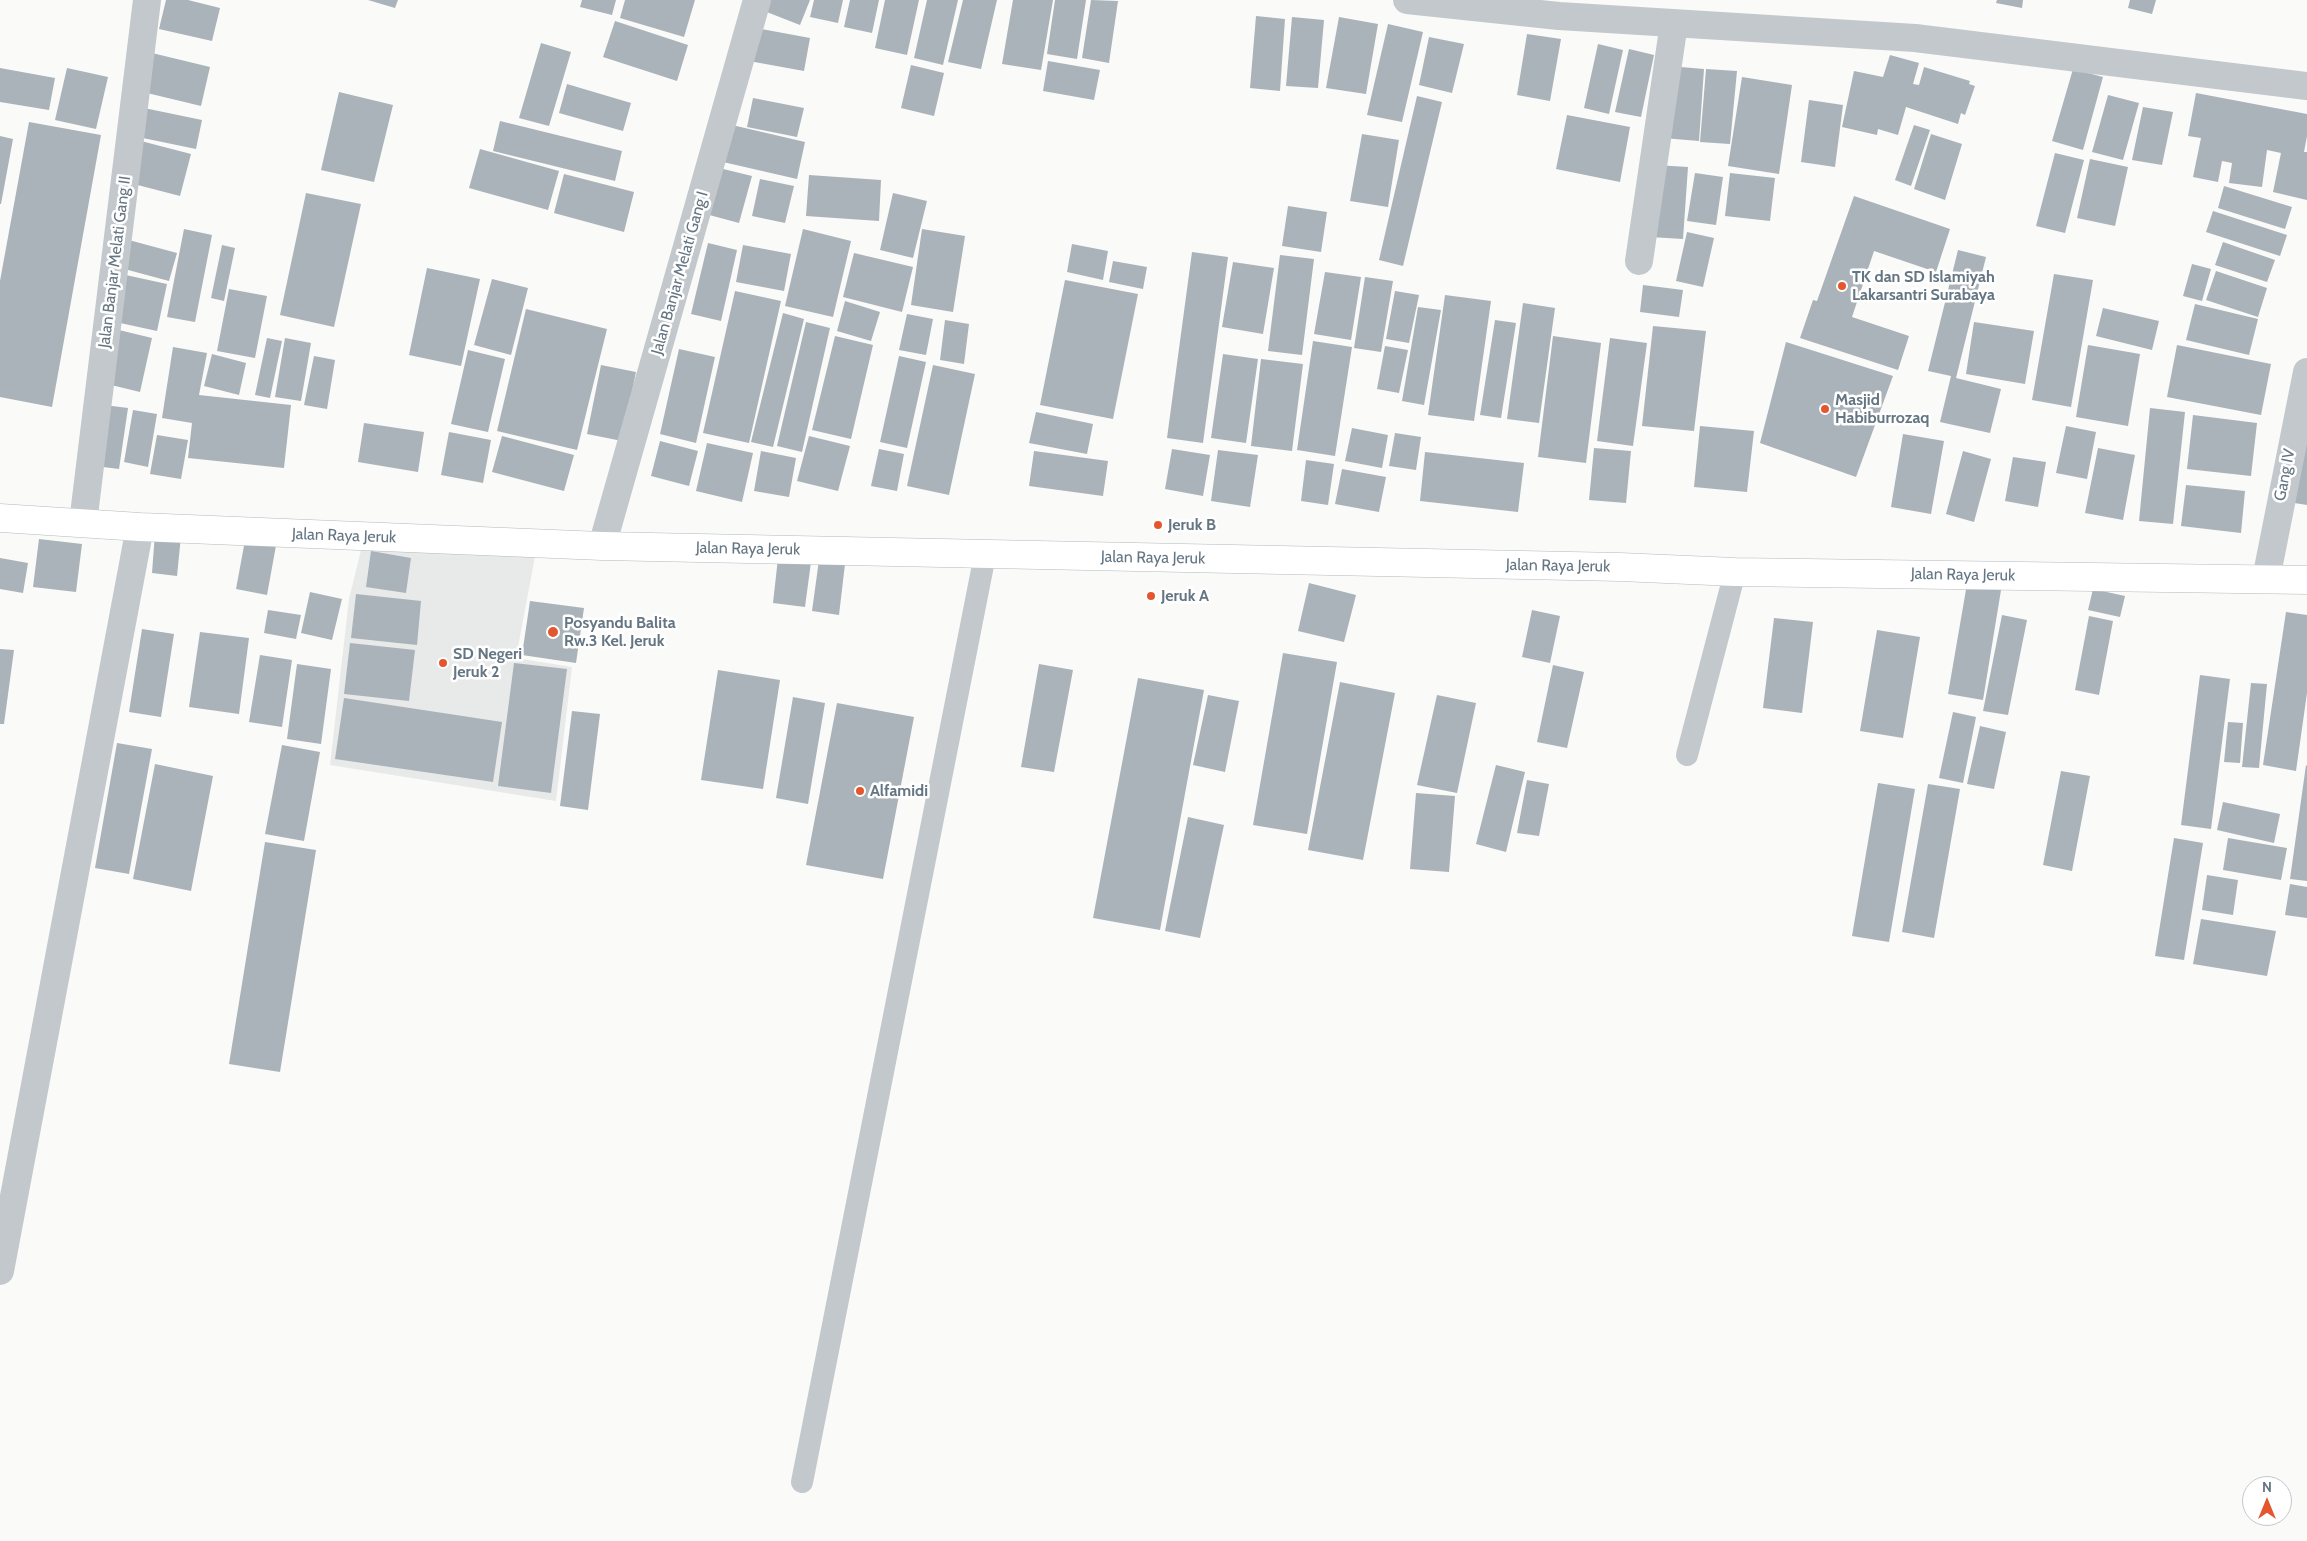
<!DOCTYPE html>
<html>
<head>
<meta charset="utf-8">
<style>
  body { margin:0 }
  #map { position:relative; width:2307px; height:1541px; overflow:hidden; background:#fafaf8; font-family:Cabin,sans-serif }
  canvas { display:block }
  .north { position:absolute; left:2242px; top:1476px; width:50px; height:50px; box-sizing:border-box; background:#fff; border:1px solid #c1c8cd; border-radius:50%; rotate:0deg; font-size:14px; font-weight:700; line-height:20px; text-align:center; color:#657683 }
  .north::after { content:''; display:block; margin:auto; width:18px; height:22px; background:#e4572e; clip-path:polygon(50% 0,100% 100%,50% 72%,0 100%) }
</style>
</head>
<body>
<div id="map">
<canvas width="2307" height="1541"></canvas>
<div class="north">N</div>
</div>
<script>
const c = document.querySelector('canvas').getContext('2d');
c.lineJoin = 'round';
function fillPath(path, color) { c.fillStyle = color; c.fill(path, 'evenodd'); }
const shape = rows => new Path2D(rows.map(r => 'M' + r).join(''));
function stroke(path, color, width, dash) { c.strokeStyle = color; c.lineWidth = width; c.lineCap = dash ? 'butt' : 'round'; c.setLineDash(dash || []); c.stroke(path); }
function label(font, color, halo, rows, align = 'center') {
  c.font = font + ' Cabin,sans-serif'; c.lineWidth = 5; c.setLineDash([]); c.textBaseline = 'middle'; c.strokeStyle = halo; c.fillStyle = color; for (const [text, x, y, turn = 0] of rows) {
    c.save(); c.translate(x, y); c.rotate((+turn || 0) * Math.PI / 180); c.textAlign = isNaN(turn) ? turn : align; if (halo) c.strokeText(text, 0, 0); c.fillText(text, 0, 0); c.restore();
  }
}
fillPath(shape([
  [365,534,536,551,516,658,572,667,556,801,330,765,349,599]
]), '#e8e9e9');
fillPath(shape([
  [166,0,188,0,220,8,212,41,159,29],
  [368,0,398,0,395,8],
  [582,0,616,0,612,15,580,7],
  [625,0,695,0,684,37,620,18],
  [762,0,810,0,800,25,759,9],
  [814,0,843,0,838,23,810,17],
  [850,0,879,0,872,33,844,27],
  [885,0,919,0,907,55,875,48],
  [927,0,958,0,943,65,914,58],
  [963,0,997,0,981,69,948,62],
  [1013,0,1053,0,1041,70,1002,64],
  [1055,0,1086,0,1077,59,1047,54],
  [1091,0,1118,1,1109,63,1082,58],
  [1997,0,2023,0,2022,8,1996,3],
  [2130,0,2156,0,2152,14,2128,8],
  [1256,16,1285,19,1280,91,1250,88],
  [1292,17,1324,20,1318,88,1286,86],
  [1339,17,1378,24,1366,94,1326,88],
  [615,21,688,45,677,81,603,57],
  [1388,24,1423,32,1402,122,1367,115],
  [756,28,810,38,804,71,749,61],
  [1527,34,1561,39,1550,101,1517,95],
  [1429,37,1464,44,1452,93,1419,85],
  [541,43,571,52,549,126,519,118],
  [1598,44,1623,50,1609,114,1584,108],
  [1629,49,1654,55,1641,117,1615,112],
  [152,53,210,67,201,106,143,92],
  [1890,55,1919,63,1913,84,1919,85,1924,67,1970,81,1969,84,1975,86,1965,115,1961,113,1958,124,1906,107,1898,135,1878,129,1877,135,1842,127,1854,71,1883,77],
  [1048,61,1100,70,1094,100,1043,91],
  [911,65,944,73,934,116,901,108],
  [1669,66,1704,69,1699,141,1663,138],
  [0,68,55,78,49,110,0,102],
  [67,68,108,77,96,129,55,120],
  [1706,69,1737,71,1730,144,1700,142],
  [2073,69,2103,77,2083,150,2052,141],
  [1742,77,1792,85,1779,174,1728,166],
  [567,84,631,103,623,131,559,113],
  [339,92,393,105,374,182,321,170],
  [2196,93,2307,114,2307,136,2304,152,2307,152,2307,200,2273,192,2281,153,2267,150,2262,187,2229,183,2232,163,2222,161,2218,182,2193,177,2201,138,2188,136],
  [2108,95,2139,103,2123,160,2092,152],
  [1417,96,1442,102,1403,266,1379,260],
  [753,98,804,108,797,137,747,127],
  [1809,100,1843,105,1835,167,1801,162],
  [2143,107,2173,112,2162,165,2132,160],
  [144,108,202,120,196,149,138,137],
  [1567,115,1630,127,1620,182,1556,169],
  [500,121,622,151,615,181,493,151],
  [29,122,101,135,52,407,0,397,0,281],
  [732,125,805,142,797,179,723,162],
  [1914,125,1930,130,1911,186,1895,180],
  [1362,134,1399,140,1388,207,1350,201],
  [1931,134,1962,144,1945,200,1914,189],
  [0,136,13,139,1,204,0,204],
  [141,141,191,154,180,196,130,183],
  [480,149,559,171,548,210,469,188],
  [2055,153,2084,160,2065,233,2036,226],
  [2090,159,2128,167,2115,226,2077,218],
  [1655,165,1688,167,1683,239,1650,237],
  [715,167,752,176,739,223,702,213],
  [1695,173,1723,177,1716,225,1687,221],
  [1730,173,1775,178,1770,221,1725,216],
  [564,174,634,192,624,232,554,213],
  [809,175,881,180,879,221,806,216],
  [760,179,794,186,785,223,752,216],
  [2224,186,2292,207,2285,229,2218,208],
  [306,193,361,204,334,327,280,315],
  [893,193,927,201,913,258,880,250],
  [1854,196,1950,229,1936,272,1874,251,1852,317,1909,336,1898,370,1800,338,1813,300,1817,301],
  [1288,206,1327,212,1321,252,1282,246],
  [2213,211,2287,235,2280,256,2206,232],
  [184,229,212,235,195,322,167,317],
  [803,229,851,241,833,317,785,306],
  [922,229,965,236,953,312,911,305],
  [1687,232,1714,238,1703,287,1676,281],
  [125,239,177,253,169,281,117,267],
  [2223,242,2275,260,2267,282,2215,265],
  [708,243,737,250,721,321,691,314],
  [1072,244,1108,251,1103,280,1067,272],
  [222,245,235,248,224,301,211,298],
  [743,245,791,254,784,291,736,282],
  [1958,250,1986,257,1956,378,2001,389,1990,433,1940,422,1951,376,1928,371],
  [1192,252,1228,257,1203,443,1167,438],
  [854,253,913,267,902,312,843,297],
  [1280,255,1314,259,1302,355,1268,351],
  [1113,261,1147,267,1143,289,1109,282],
  [1233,262,1274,268,1263,334,1222,327],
  [2192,264,2211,269,2202,301,2183,296],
  [427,268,480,279,461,366,409,355],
  [2216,271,2267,288,2258,317,2206,300],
  [1325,272,1361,277,1351,340,1314,334],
  [121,274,167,284,157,331,111,321],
  [2054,274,2093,280,2071,407,2032,400],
  [1365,277,1393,281,1381,352,1354,348],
  [492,279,528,288,511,355,474,345],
  [1065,280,1138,294,1113,419,1040,405],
  [1643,285,1683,290,1679,317,1640,312],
  [229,289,267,296,255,358,217,351],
  [735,291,781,301,749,443,703,433],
  [1395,291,1419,295,1409,343,1386,339],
  [1445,295,1491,301,1474,421,1428,415],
  [845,301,880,312,871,341,837,331],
  [1523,303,1555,308,1539,423,1507,419],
  [2195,304,2258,319,2249,355,2186,340],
  [1418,307,1441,310,1424,405,1402,401],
  [2103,308,2159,321,2152,350,2096,336],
  [526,309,607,329,577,450,497,431],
  [783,313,804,319,773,447,751,442],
  [907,314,933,319,926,355,899,350],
  [945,320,969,324,964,364,940,360],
  [1495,320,1516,323,1501,418,1480,415],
  [806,322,830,328,802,452,777,446],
  [1974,322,2034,331,2025,384,1966,374],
  [1653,326,1706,331,1694,431,1642,426],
  [119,330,152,338,140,392,107,384],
  [835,336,873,345,851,439,812,430],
  [1553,336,1601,343,1586,463,1538,457],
  [267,338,282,341,270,398,255,395],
  [285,338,311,343,301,401,275,397],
  [1610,338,1647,343,1633,446,1597,441],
  [1313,341,1352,347,1335,456,1297,450],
  [1786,342,1893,376,1856,477,1760,443],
  [2088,345,2140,354,2128,426,2076,417],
  [2177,345,2271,364,2261,415,2167,397],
  [1385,346,1408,350,1399,393,1377,389],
  [173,347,207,353,199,395,291,405,284,468,188,458,192,423,162,418],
  [679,349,715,357,696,443,660,434],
  [468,350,505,359,488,432,451,424],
  [212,354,246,363,239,395,204,386],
  [1223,354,1258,359,1246,443,1211,438],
  [314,356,335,360,327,409,304,405],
  [899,356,926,362,907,448,880,442],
  [1261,359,1303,364,1292,451,1251,446],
  [601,365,636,372,622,441,587,434],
  [933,365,975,374,949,495,907,486],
  [2307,400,2307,505,2288,502],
  [104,405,128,408,119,469,95,466],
  [2150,408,2185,412,2173,524,2139,521],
  [133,410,157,414,148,467,124,462],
  [1036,412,1093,424,1087,454,1029,443],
  [2193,415,2257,423,2251,476,2187,469],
  [364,423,424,432,418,472,358,462],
  [1700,426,1754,431,1747,492,1694,487],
  [2066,426,2096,432,2087,479,2056,473],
  [1352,428,1388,435,1382,468,1345,461],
  [449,432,491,440,483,483,441,475],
  [1395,433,1421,437,1416,470,1389,466],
  [1903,434,1944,441,1931,514,1891,507],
  [157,435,188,440,181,479,150,474],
  [502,436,574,455,564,491,492,472],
  [809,436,850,446,838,491,797,481],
  [660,441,698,451,689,486,651,476],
  [707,443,753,453,742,502,696,491],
  [1594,448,1631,451,1626,503,1589,500],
  [2098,448,2135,455,2123,520,2085,513],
  [879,449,904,454,897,491,871,486],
  [1172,449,1210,455,1203,496,1165,489],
  [1218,450,1258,455,1250,507,1211,501],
  [761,451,796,458,789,497,754,491],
  [1034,451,1108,461,1103,496,1029,486],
  [1963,451,1991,459,1974,522,1946,514],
  [1425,452,1524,463,1518,512,1420,501],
  [2013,457,2046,462,2038,507,2005,501],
  [1306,460,1334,464,1328,505,1301,501],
  [1342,469,1386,477,1379,512,1335,504],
  [2186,485,2245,491,2241,533,2181,526],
  [155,533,181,536,177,576,152,573],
  [246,535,277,540,267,595,236,589],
  [39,539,82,544,76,592,33,587],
  [371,551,411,558,406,593,366,587],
  [0,558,28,563,23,593,0,589],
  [778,558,811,562,805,607,773,603],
  [819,560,845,564,839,615,812,611],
  [1968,578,2002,584,1983,700,1948,694],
  [1309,583,1356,595,1344,642,1298,631],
  [2093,589,2125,596,2120,617,2088,610],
  [310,592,342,599,332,640,301,633],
  [356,594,421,601,417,645,351,638],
  [530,601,584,608,576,663,522,655],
  [268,610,301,615,296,639,264,633],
  [1532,610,1560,616,1550,663,1522,657],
  [2286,612,2307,615,2307,693,2296,771,2263,765],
  [2002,615,2027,620,2008,715,1983,711],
  [2089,616,2113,621,2099,695,2075,690],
  [1774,618,1813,622,1802,713,1763,708],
  [142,629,174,634,161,717,129,712],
  [1877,630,1920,637,1903,738,1860,731],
  [200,632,249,638,239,714,189,707],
  [350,643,415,650,409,701,344,694],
  [0,649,14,650,4,724,0,724],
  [1283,653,1337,662,1307,834,1253,825],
  [260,655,292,660,282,727,249,722],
  [514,663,567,669,551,793,498,786],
  [297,664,331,669,321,744,287,739],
  [1039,664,1073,670,1054,772,1021,767],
  [1553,665,1584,672,1567,748,1537,742],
  [718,670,780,680,763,789,701,780],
  [2200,675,2230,679,2211,829,2181,825],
  [1138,678,1204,690,1160,930,1093,918],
  [1340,682,1395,693,1363,860,1308,850],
  [2251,683,2267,684,2259,768,2242,767],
  [1208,695,1239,701,1225,772,1193,765],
  [1437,695,1476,703,1457,793,1417,785],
  [793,697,825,703,808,804,776,798],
  [344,698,502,722,493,782,335,759],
  [837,703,914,717,883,879,806,865],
  [572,711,600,714,588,810,560,806],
  [1953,712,1976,717,1963,783,1939,778],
  [2228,722,2243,723,2240,763,2224,762],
  [1980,726,2006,732,1994,789,1967,784],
  [117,743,152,749,129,874,95,868],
  [282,745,320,752,304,841,265,834],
  [155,764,213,776,191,891,133,879],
  [1496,765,1525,772,1506,852,1476,844],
  [2306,765,2307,766,2307,881,2290,879],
  [2061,771,2090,776,2072,871,2043,865],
  [1527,780,1549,784,1539,836,1517,833],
  [1878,783,1915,789,1889,942,1852,936],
  [1928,784,1960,789,1934,938,1902,932],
  [1416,793,1455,796,1449,872,1410,869],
  [2223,802,2280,814,2274,843,2217,830],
  [1188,817,1224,825,1200,938,1165,931],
  [2174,838,2203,843,2184,960,2155,956],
  [2228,838,2287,848,2281,880,2223,870],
  [265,842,316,850,280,1072,229,1064],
  [2207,875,2238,880,2233,915,2202,910],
  [2290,884,2307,887,2307,918,2285,915],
  [2201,919,2276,931,2267,976,2193,964]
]), '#aab3b9');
const secondary = shape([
  [0,518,140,527,602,546,1620,567,1735,572,2307,580]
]);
stroke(secondary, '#b3babf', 29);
stroke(shape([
  [1687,755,1735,572],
  [802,1482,985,555]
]), '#c3c8cc', 22);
stroke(shape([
  [1407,0,1559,16,1915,38,2307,86],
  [1639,261,1674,23],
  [83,523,147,0],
  [602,546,757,0],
  [2266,579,2307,372],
  [0,1271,140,527]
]), '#c3c8cc', 28);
stroke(secondary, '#fff', 28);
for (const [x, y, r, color] of [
  [1842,286,5,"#e4572e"],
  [1825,409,5,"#e4572e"],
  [1158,525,5,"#e4572e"],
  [1151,596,5,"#e4572e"],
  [553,632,6,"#e4572e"],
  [443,663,5,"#e4572e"],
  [860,791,5,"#e4572e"]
]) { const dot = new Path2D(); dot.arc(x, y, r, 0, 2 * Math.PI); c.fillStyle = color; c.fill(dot); stroke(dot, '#fff', 2); }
label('16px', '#657683', '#fff', [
  ["Jalan Banjar Melati Gang II",115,262,-83],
  ["Jalan Banjar Melati Gang I",680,273,-74],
  ["Gang IV",2285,475,-79],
  ["Jalan Raya Jeruk",344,536,2],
  ["Jalan Raya Jeruk",748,549,1],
  ["Jalan Raya Jeruk",1153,558,1],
  ["Jalan Raya Jeruk",1558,566,1],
  ["Jalan Raya Jeruk",1963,575,1]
]);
label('bold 16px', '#657683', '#fff', [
  ["TK dan SD Islamiyah",1852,277],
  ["Lakarsantri Surabaya",1852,295],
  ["Masjid",1835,400],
  ["Habiburrozaq",1835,418],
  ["Jeruk B",1168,525],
  ["Jeruk A",1161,596],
  ["Posyandu Balita",564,623],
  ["Rw.3 Kel. Jeruk",564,641],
  ["SD Negeri",453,654],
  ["Jeruk 2",453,672],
  ["Alfamidi",870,791]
], 'left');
</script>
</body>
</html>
